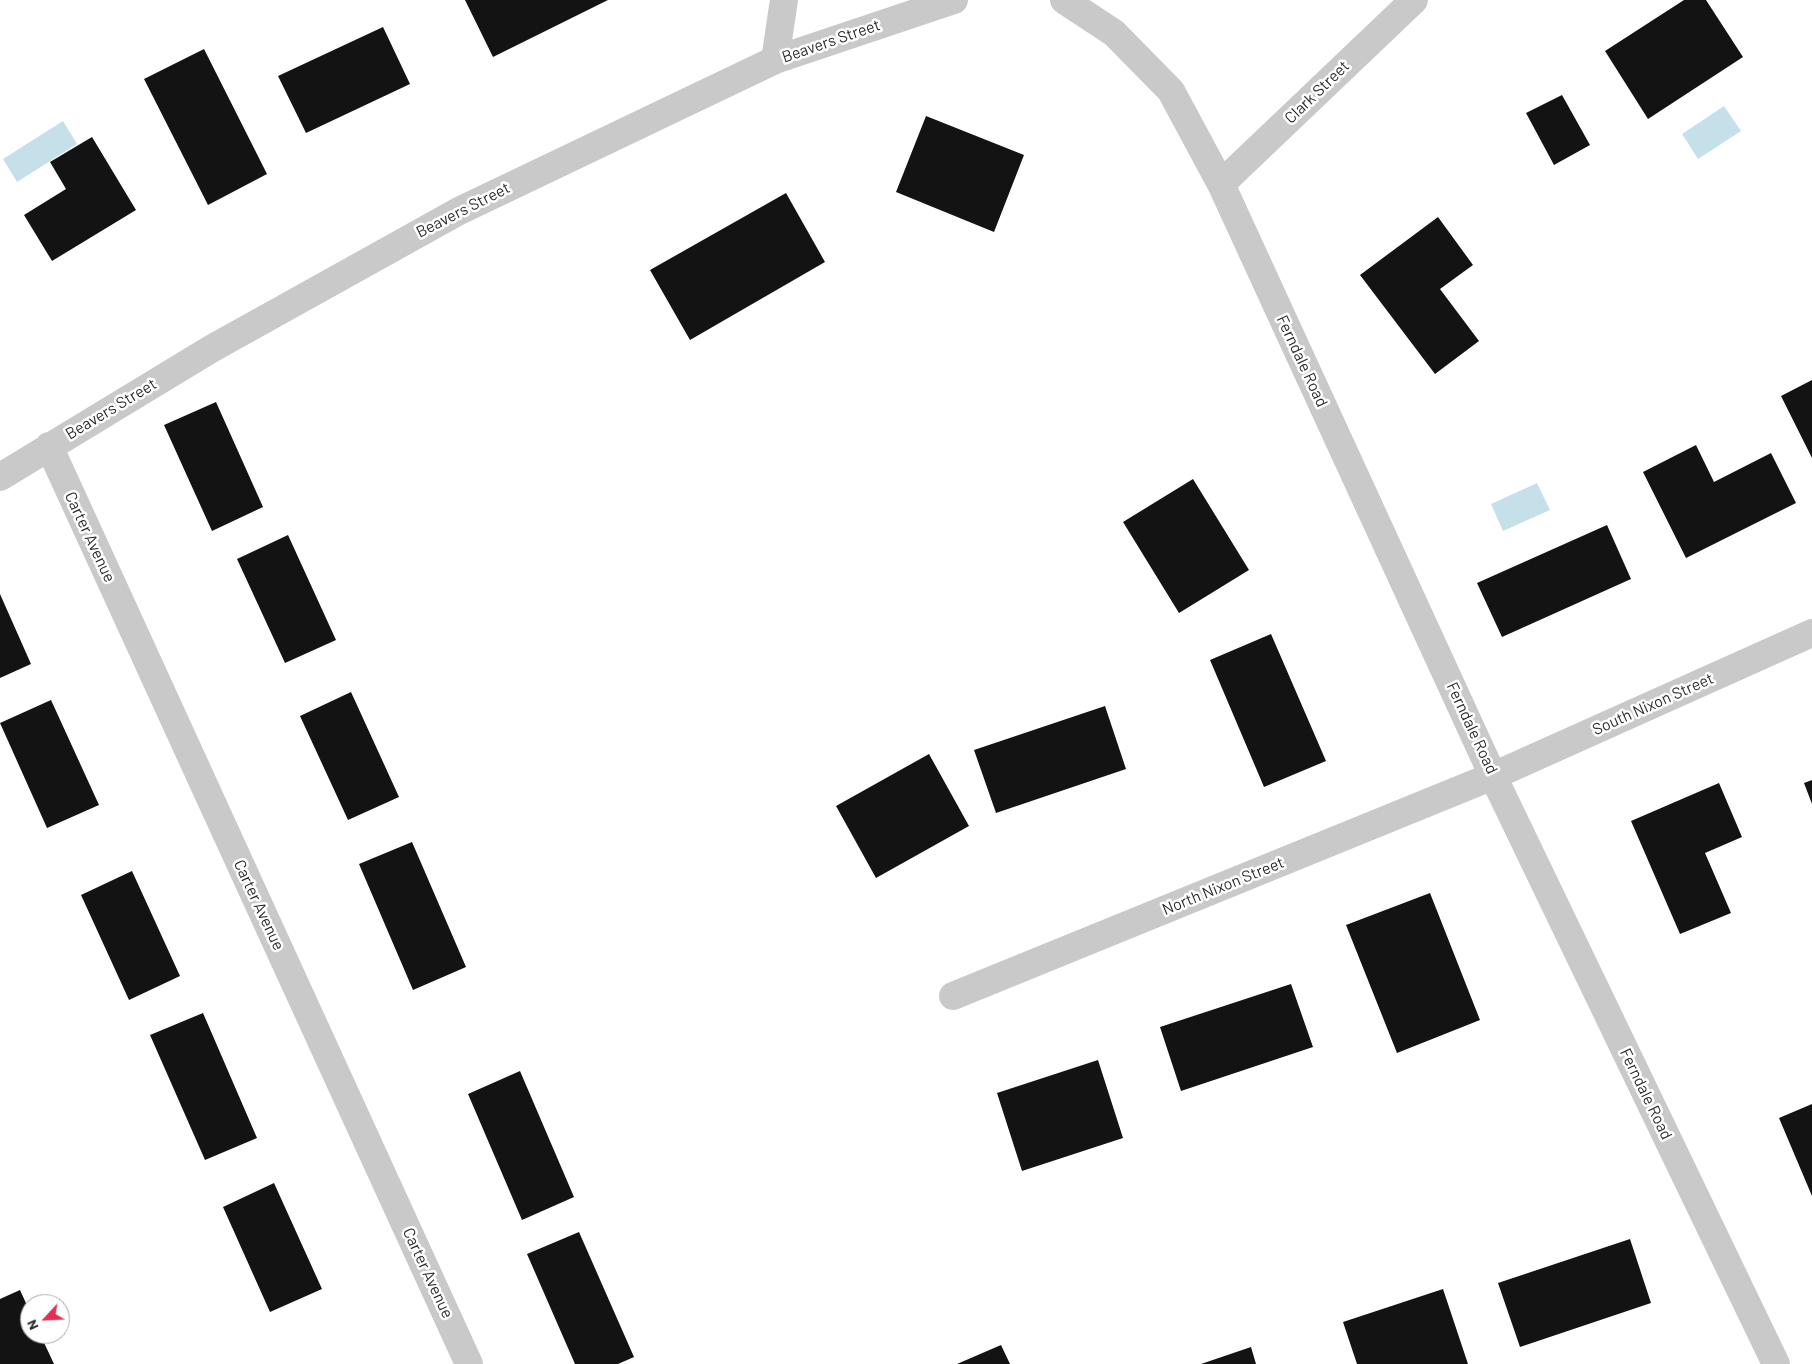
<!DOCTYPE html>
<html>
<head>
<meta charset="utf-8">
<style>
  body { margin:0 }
  #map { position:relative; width:1812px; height:1364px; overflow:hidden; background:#fff; font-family:Barlow,sans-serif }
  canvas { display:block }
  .north { position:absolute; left:20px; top:1294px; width:50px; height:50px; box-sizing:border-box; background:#fff; border:1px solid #ababab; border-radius:50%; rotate:245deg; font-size:14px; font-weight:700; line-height:20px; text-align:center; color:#2c2c2c }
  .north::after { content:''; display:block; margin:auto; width:18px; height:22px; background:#e23053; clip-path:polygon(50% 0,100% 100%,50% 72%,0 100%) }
</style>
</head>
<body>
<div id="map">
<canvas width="1812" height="1364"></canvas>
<div class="north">N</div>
</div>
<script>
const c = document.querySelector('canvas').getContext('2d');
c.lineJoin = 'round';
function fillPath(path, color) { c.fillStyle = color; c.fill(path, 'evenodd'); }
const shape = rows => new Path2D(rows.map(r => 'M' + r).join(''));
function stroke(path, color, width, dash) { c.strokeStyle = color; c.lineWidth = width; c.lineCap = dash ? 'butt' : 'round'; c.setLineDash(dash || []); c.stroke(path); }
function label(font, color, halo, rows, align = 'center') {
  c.font = font + ' Barlow,sans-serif'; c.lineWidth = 5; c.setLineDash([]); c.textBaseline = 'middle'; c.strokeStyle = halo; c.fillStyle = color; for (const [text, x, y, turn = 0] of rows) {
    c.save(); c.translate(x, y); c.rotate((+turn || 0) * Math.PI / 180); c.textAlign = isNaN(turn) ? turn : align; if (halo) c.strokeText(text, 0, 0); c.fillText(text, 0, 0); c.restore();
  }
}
fillPath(shape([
  [1724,106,1741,131,1698,159,1682,134],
  [63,121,77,144,17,182,3,159],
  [1537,483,1550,510,1503,531,1491,504]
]), '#c6e0ea');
fillPath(shape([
  [465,0,608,0,493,57],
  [1684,0,1706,0,1743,57,1648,119,1605,51],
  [383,27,410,84,306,133,278,76],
  [204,49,267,174,208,205,144,79],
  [1562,95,1590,145,1554,165,1526,113],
  [926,116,1024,155,994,232,896,192],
  [92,137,136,210,52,261,24,215,66,189,50,162],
  [786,193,825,262,690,340,650,270],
  [1438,217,1473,265,1440,289,1479,341,1435,374,1360,275],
  [1812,380,1812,458,1781,396],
  [216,402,263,507,212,531,164,425],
  [1696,445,1714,482,1771,453,1796,503,1686,558,1643,472],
  [1193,479,1249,570,1179,613,1123,522],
  [1607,525,1631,579,1502,637,1477,583],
  [288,535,336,640,285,663,237,559],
  [0,594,31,664,0,678],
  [1271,634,1326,761,1264,787,1210,660],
  [351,692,399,797,348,820,300,716],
  [51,700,99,805,47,828,0,723],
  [1105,706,1126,769,996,813,974,750],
  [929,754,969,826,876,878,836,806],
  [1812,780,1812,804,1804,783],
  [1719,783,1742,837,1705,853,1731,913,1680,934,1631,821],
  [412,842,466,967,413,990,359,864],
  [132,871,180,976,129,1000,81,895],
  [1430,893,1480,1020,1397,1053,1346,925],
  [1291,984,1313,1047,1181,1091,1160,1027],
  [203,1013,257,1138,205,1160,150,1035],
  [1098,1060,1123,1138,1022,1171,997,1093],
  [520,1071,574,1197,522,1220,468,1094],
  [1812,1104,1812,1196,1779,1118],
  [274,1183,322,1289,270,1312,223,1207],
  [579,1232,634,1357,618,1364,575,1364,527,1254],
  [1630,1239,1651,1303,1520,1347,1498,1283],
  [1443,1289,1468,1364,1357,1364,1343,1322],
  [20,1290,30,1312,30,1334,40,1334,54,1364,0,1364,0,1299],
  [1001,1345,1010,1364,957,1364],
  [1251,1347,1256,1364,1201,1364]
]), '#131313');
stroke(shape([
  [1064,0,1114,33,1171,91,1221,184,1493,776,1776,1364],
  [775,60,784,0],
  [1221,184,1414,0],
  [49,446,469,1364],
  [0,477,211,349,459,211,775,60,954,0],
  [953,996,1493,776,1812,633]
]), '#c9c9c9', 28);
label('16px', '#2c2c2c', '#fff', [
  ["Beavers Street",831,41,-19],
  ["Clark Street",1317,92,-44],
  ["Beavers Street",463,210,-27],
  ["Ferndale Road",1302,361,65],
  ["Beavers Street",111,409,-31],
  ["Carter Avenue",90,537,65],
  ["South Nixon Street",1653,704,-24],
  ["Ferndale Road",1472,728,65],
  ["North Nixon Street",1223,886,-22],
  ["Carter Avenue",259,905,65],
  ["Ferndale Road",1646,1094,64],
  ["Carter Avenue",428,1273,65]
]);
</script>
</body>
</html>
